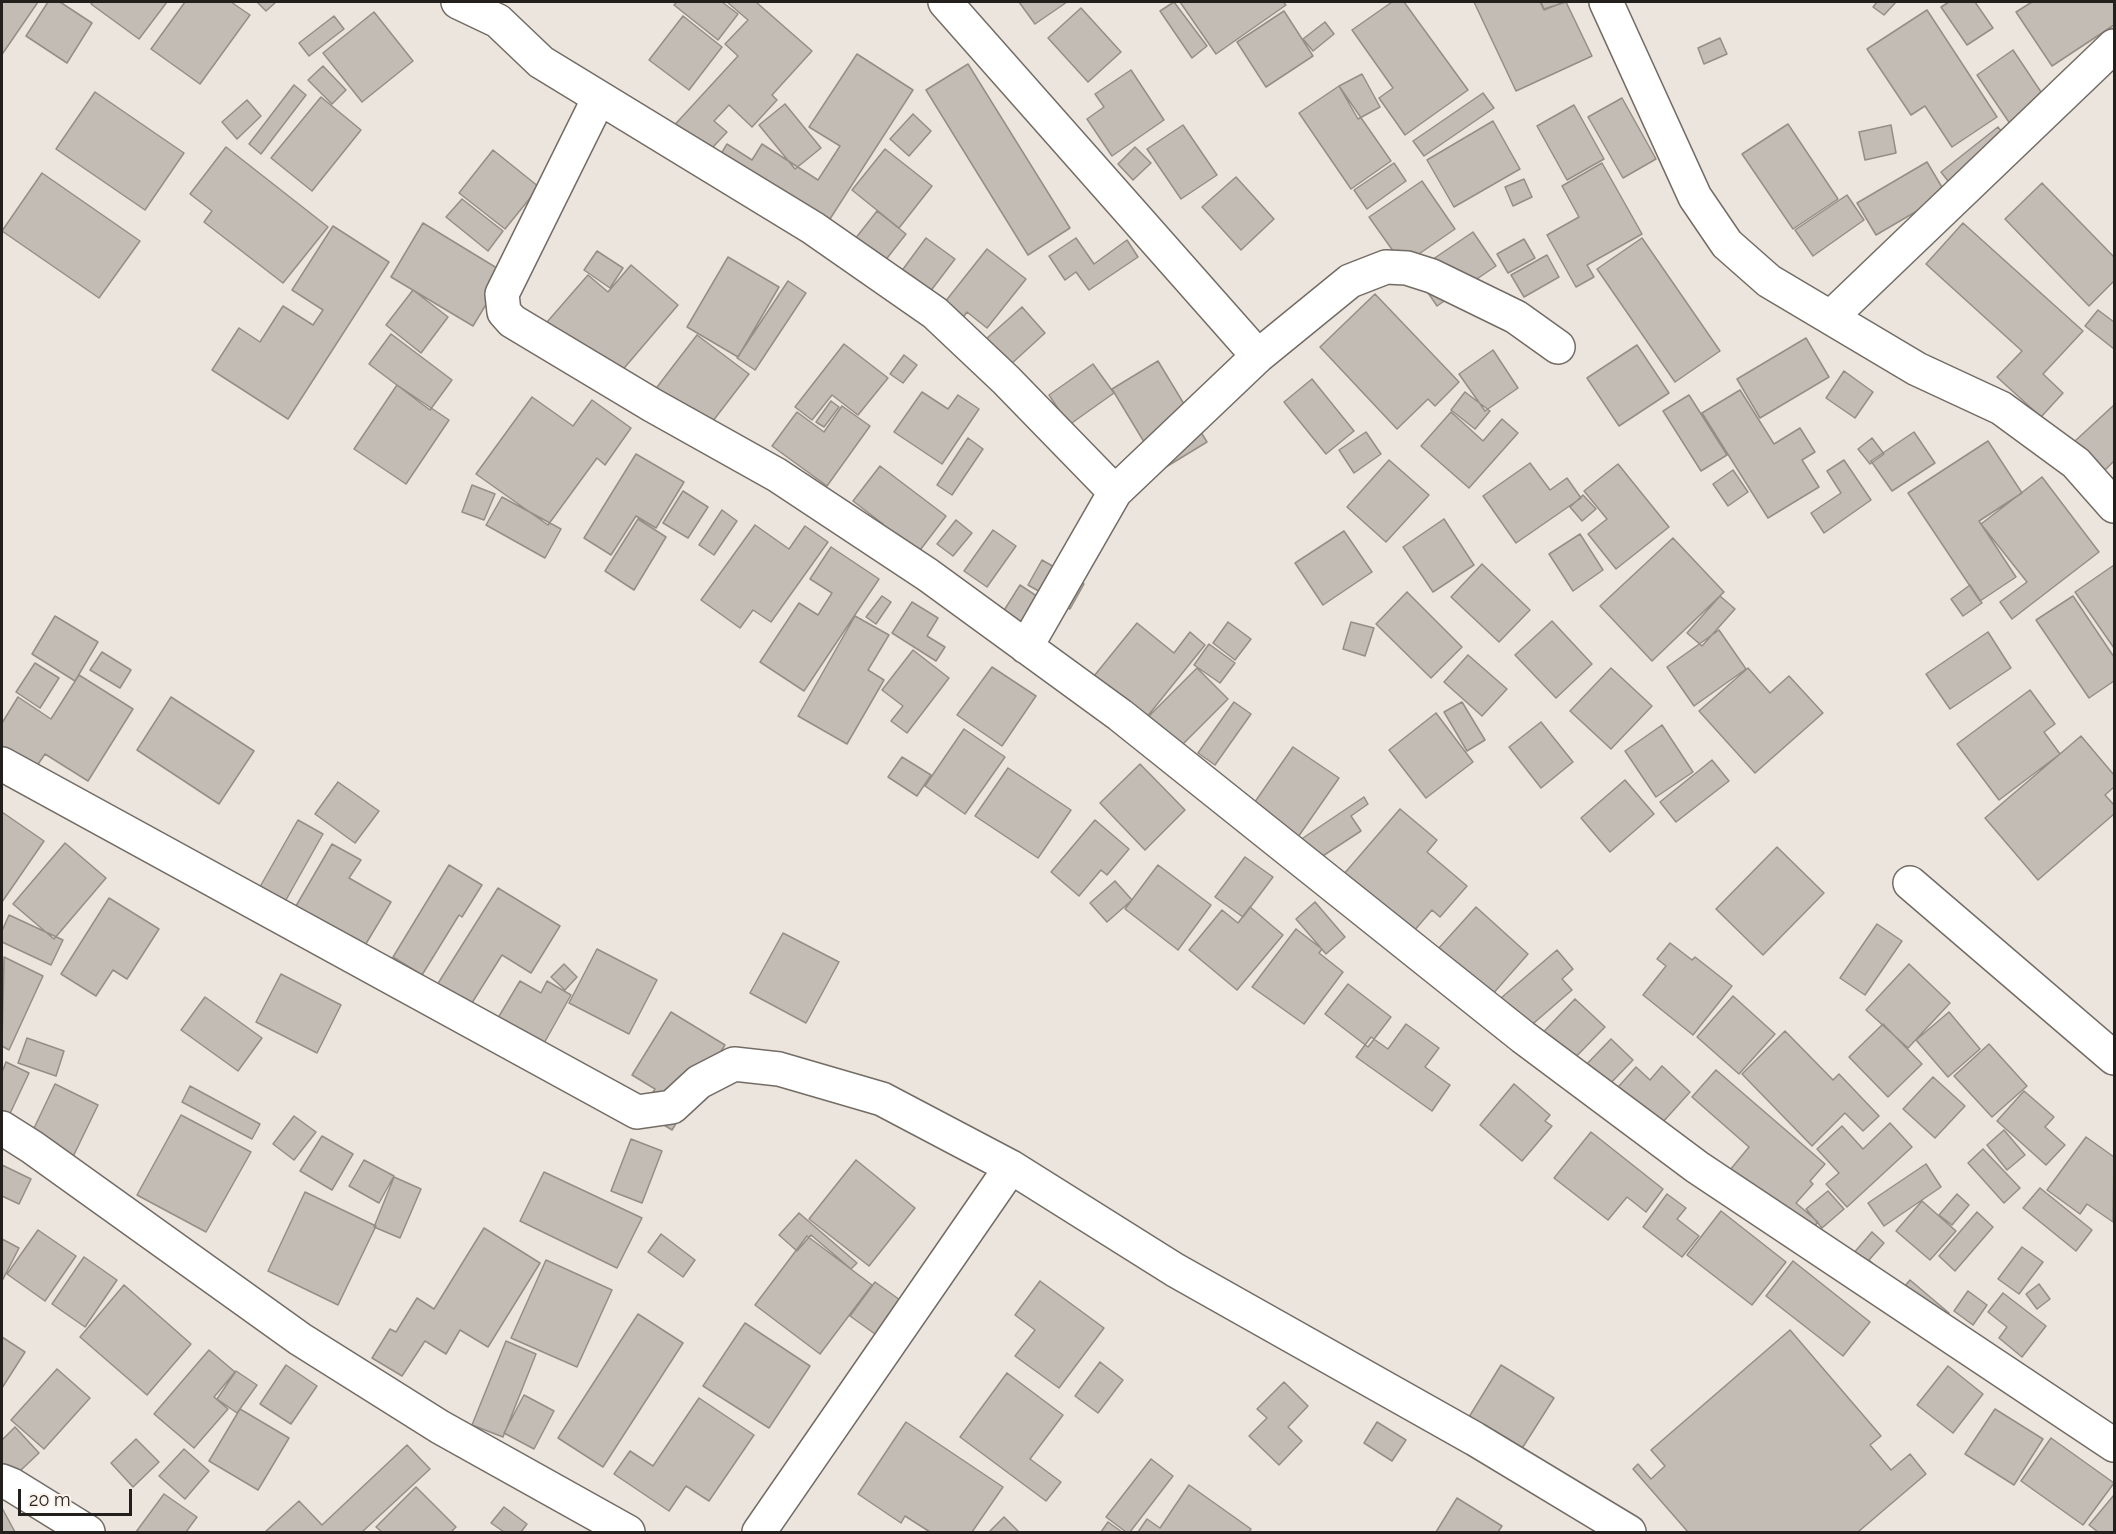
<!DOCTYPE html>
<html>
<head>
<meta charset="utf-8">
<style>
  body { margin:0 }
  #map { position:relative; width:2116px; height:1534px; overflow:hidden; background:#ece5dd; font-family:Raleway,sans-serif }
  canvas { display:block }
  .frame { position:absolute; inset:0; border:3px solid #221f1c; pointer-events:none }
  .scale { position:absolute; left:18px; top:1489px; width:114px; height:27px; box-sizing:border-box; border:3px solid #221f1c; border-top:0; padding-left:8px; font-size:18px; line-height:21px; white-space:nowrap; color:#221f1c; -webkit-text-stroke:4px #faf2ea; paint-order:stroke }
</style>
</head>
<body>
<div id="map">
<canvas width="2116" height="1534"></canvas>
<div class="frame"></div>
<div class="scale">20 m</div>
</div>
<script>
const c = document.querySelector('canvas').getContext('2d');
c.lineJoin = 'round';
function fillPath(path, color) { c.fillStyle = color; c.fill(path, 'evenodd'); }
const shape = rows => new Path2D(rows.map(r => 'M' + r).join(''));
function stroke(path, color, width, dash) { c.strokeStyle = color; c.lineWidth = width; c.lineCap = dash ? 'butt' : 'round'; c.setLineDash(dash || []); c.stroke(path); }
const building = shape([
  [2,2,38,2,3,53,2,52,2,2],
  [48,2,60,2,92,23,67,63,26,36,48,2],
  [93,2,167,2,139,39,91,4,93,2],
  [185,2,231,2,250,15,200,84,151,49,185,2],
  [257,2,276,2,266,11,257,2],
  [677,2,722,2,738,14,718,40,674,5,677,2],
  [727,2,756,2,812,51,772,95,777,100,752,127,729,105,714,121,727,132,701,160,669,131,738,56,725,44,748,20,727,2],
  [1019,2,1067,2,1035,24,1019,2],
  [1174,2,1207,46,1192,58,1160,11,1174,2],
  [1180,2,1283,2,1286,5,1216,54,1180,2],
  [1392,2,1404,2,1468,90,1405,135,1379,98,1393,88,1352,30,1392,2],
  [1474,2,1541,2,1544,9,1566,2,1592,56,1516,91,1474,2],
  [1540,2,1564,2,1544,10,1540,2],
  [1877,2,1896,2,1884,15,1873,7,1877,2],
  [1949,2,1975,2,1993,28,1967,45,1941,7,1949,2],
  [2032,2,2114,2,2114,25,2052,66,2016,12,2032,2],
  [1081,8,1121,52,1088,82,1048,38,1081,8],
  [1927,10,1997,117,1952,147,1925,106,1911,115,1867,49,1927,10],
  [1284,11,1313,56,1266,87,1237,42,1284,11],
  [374,12,413,61,362,102,323,53,374,12],
  [334,16,344,29,309,56,299,43,334,16],
  [683,16,722,47,689,90,649,60,683,16],
  [1325,22,1334,34,1313,51,1303,39,1325,22],
  [1720,38,1727,54,1704,64,1698,48,1720,38],
  [2013,50,2053,110,2017,134,1977,75,2013,50],
  [857,54,913,90,819,236,713,167,727,144,752,160,762,144,818,180,840,146,809,127,857,54],
  [968,64,1070,228,1028,255,926,90,968,64],
  [323,66,346,90,332,104,308,80,323,66],
  [1131,70,1164,120,1112,156,1087,119,1104,107,1095,94,1131,70],
  [1362,74,1380,107,1358,119,1339,86,1362,74],
  [294,85,306,95,261,154,249,144,294,85],
  [1339,86,1391,161,1351,189,1299,113,1339,86],
  [95,92,184,153,145,210,56,149,95,92],
  [1483,93,1494,108,1424,156,1413,141,1483,93],
  [321,97,361,130,312,191,271,158,321,97],
  [1622,98,1656,159,1623,178,1588,117,1622,98],
  [247,100,261,116,237,139,222,122,247,100],
  [785,104,821,148,795,169,759,125,785,104],
  [1574,105,1604,159,1567,180,1537,126,1574,105],
  [913,114,931,131,909,156,890,139,913,114],
  [1493,121,1520,169,1454,207,1427,160,1493,121],
  [1788,124,1838,199,1793,229,1742,154,1788,124],
  [1183,125,1217,175,1181,199,1147,149,1183,125],
  [1891,125,1896,153,1865,160,1859,132,1891,125],
  [1998,127,2011,144,1955,190,1941,172,1998,127],
  [226,147,328,227,283,283,204,222,212,211,190,194,226,147],
  [1135,147,1151,163,1133,180,1118,164,1135,147],
  [885,149,932,186,899,228,852,190,885,149],
  [493,150,539,187,505,229,459,193,493,150],
  [1927,162,1946,194,1876,235,1857,203,1927,162],
  [1394,163,1406,181,1367,209,1354,190,1394,163],
  [1602,163,1642,234,1587,265,1594,277,1576,287,1547,235,1579,217,1562,186,1602,163],
  [42,173,140,241,99,298,2,231,42,173],
  [1236,177,1274,219,1241,250,1202,207,1236,177],
  [1524,179,1532,197,1513,206,1505,187,1524,179],
  [1422,181,1455,229,1403,265,1369,217,1422,181],
  [2042,183,2114,257,2114,281,2089,306,2005,219,2042,183],
  [1847,195,1864,220,1813,256,1795,230,1847,195],
  [462,199,503,231,488,251,446,217,462,199],
  [877,211,906,234,877,271,848,248,877,211],
  [423,223,505,273,473,326,391,277,423,223],
  [1963,223,2083,331,2043,374,2063,393,2041,417,1997,377,2022,351,1926,264,1963,223],
  [333,226,389,262,288,419,212,370,239,328,260,342,283,306,313,325,323,310,292,290,333,226],
  [1473,232,1496,266,1437,306,1414,272,1473,232],
  [926,238,955,259,923,301,895,280,926,238],
  [1076,238,1094,264,1127,240,1138,257,1089,290,1076,272,1065,280,1049,256,1076,238],
  [1642,238,1720,351,1675,382,1597,269,1642,238],
  [1524,239,1535,258,1508,273,1497,254,1524,239],
  [987,249,1026,279,987,328,967,312,956,327,937,312,987,249],
  [597,251,623,268,610,288,584,270,597,251],
  [1547,255,1559,277,1524,297,1511,275,1547,255],
  [728,257,779,287,738,357,687,327,728,257],
  [631,265,678,305,608,387,541,329,588,275,608,292,631,265],
  [788,281,806,293,755,370,737,358,788,281],
  [413,290,448,317,421,353,386,325,413,290],
  [1375,294,1459,382,1435,406,1428,399,1397,429,1320,347,1375,294],
  [1022,307,1045,333,1010,365,986,339,1022,307],
  [2098,310,2114,322,2114,349,2085,326,2098,310],
  [391,334,452,380,430,410,369,364,391,334],
  [697,335,749,374,693,447,641,408,697,335],
  [1806,338,1829,377,1760,418,1737,379,1806,338],
  [844,344,888,378,858,415,832,395,812,420,795,407,844,344],
  [1637,345,1669,393,1619,426,1587,378,1637,345],
  [1493,350,1518,388,1485,411,1459,374,1493,350],
  [904,355,917,365,903,383,890,374,904,355],
  [1158,361,1207,442,1161,470,1112,389,1158,361],
  [1093,364,1114,393,1069,425,1049,395,1093,364],
  [1844,371,1873,392,1855,418,1826,398,1844,371],
  [1312,379,1354,431,1326,454,1284,402,1312,379],
  [397,385,449,420,406,484,354,449,397,385],
  [1740,390,1774,444,1800,428,1815,452,1802,460,1819,487,1768,518,1702,413,1740,390],
  [922,392,948,409,958,395,979,409,942,464,894,432,922,392],
  [1465,392,1490,411,1475,429,1451,410,1465,392],
  [1689,395,1727,455,1701,471,1663,411,1689,395],
  [532,397,573,426,592,400,631,428,605,465,597,458,548,525,476,474,532,397],
  [831,401,839,407,824,427,816,422,831,401],
  [2114,405,2114,461,2104,471,2075,441,2114,405],
  [842,406,870,426,827,486,772,446,797,412,824,432,842,406],
  [1451,412,1483,441,1502,419,1518,433,1469,488,1421,446,1451,412],
  [1366,432,1381,454,1354,473,1339,450,1366,432],
  [1914,432,1935,463,1892,491,1871,461,1914,432],
  [968,438,983,449,952,495,937,485,968,438],
  [1872,438,1884,454,1870,464,1858,449,1872,438],
  [1988,441,2022,493,1979,521,2016,577,1980,601,1908,493,1988,441],
  [636,454,684,482,656,528,636,516,611,555,584,538,636,454],
  [1389,460,1429,495,1386,542,1347,507,1389,460],
  [1844,460,1871,500,1824,533,1811,513,1841,493,1827,471,1844,460],
  [1530,463,1550,490,1567,478,1581,498,1516,543,1483,496,1530,463],
  [1618,464,1669,527,1616,569,1588,534,1607,519,1584,491,1618,464],
  [880,466,946,516,905,570,869,542,883,524,853,501,880,466],
  [1733,470,1748,492,1728,506,1713,484,1733,470],
  [2042,477,2099,552,2012,619,2000,602,2027,582,1981,524,2042,477],
  [472,485,495,494,484,520,462,512,472,485],
  [683,491,708,507,688,538,663,523,683,491],
  [1583,495,1596,509,1582,521,1570,507,1583,495],
  [502,497,561,529,545,558,486,525,502,497],
  [722,510,737,521,714,555,699,545,722,510],
  [638,519,666,537,634,590,605,571,638,519],
  [1444,519,1474,565,1433,592,1403,547,1444,519],
  [956,520,972,533,953,556,937,544,956,520],
  [755,525,789,549,805,526,828,542,771,622,753,610,740,628,701,600,755,525],
  [993,530,1016,546,987,587,964,571,993,530],
  [1344,531,1372,572,1323,605,1295,563,1344,531],
  [1580,534,1603,570,1573,591,1549,554,1580,534],
  [1673,538,1724,592,1652,661,1600,606,1673,538],
  [831,547,879,579,804,691,760,662,799,603,818,615,832,593,810,579,831,547],
  [1042,560,1084,584,1070,609,1028,585,1042,560],
  [1482,564,1530,610,1499,642,1451,597,1482,564],
  [2114,565,2114,648,2075,592,2114,565],
  [1020,585,1064,614,1047,640,1003,612,1020,585],
  [1970,585,1982,603,1963,616,1951,599,1970,585],
  [1407,592,1462,647,1431,678,1376,624,1407,592],
  [882,596,891,602,876,624,866,617,882,596],
  [1720,596,1735,609,1702,646,1687,633,1720,596],
  [2073,596,2114,657,2114,681,2089,698,2036,620,2073,596],
  [912,602,938,618,927,636,945,647,936,661,892,633,912,602],
  [55,616,98,642,75,681,32,654,55,616],
  [855,616,889,635,868,670,884,680,847,744,798,716,855,616],
  [1552,621,1592,664,1556,698,1515,655,1552,621],
  [1228,622,1251,639,1235,660,1213,643,1228,622],
  [1351,622,1374,628,1365,656,1343,649,1351,622],
  [1137,623,1174,653,1190,632,1205,645,1142,723,1090,681,1137,623],
  [1719,630,1746,669,1694,706,1667,667,1719,630],
  [1988,632,2011,668,1950,709,1926,674,1988,632],
  [1209,644,1235,663,1220,683,1194,665,1209,644],
  [913,650,949,678,907,733,891,721,903,706,882,690,913,650],
  [102,652,131,670,120,688,90,670,102,652],
  [1468,655,1507,689,1482,716,1444,682,1468,655],
  [35,663,59,678,40,708,16,692,35,663],
  [992,667,1036,696,1002,746,957,715,992,667],
  [1197,668,1228,699,1179,748,1148,717,1197,668],
  [1611,668,1652,706,1611,749,1570,711,1611,668],
  [1748,668,1770,693,1789,676,1823,713,1755,773,1699,711,1748,668],
  [79,675,133,709,88,781,45,754,32,773,2,753,2,723,18,697,51,719,79,675],
  [2030,690,2055,724,2044,732,2060,754,1999,800,1957,744,2030,690],
  [171,697,254,751,219,804,137,750,171,697],
  [1234,702,1251,714,1215,765,1198,753,1234,702],
  [1462,702,1485,740,1467,751,1444,712,1462,702],
  [1436,713,1473,762,1426,798,1389,750,1436,713],
  [1541,722,1573,762,1541,788,1509,747,1541,722],
  [1662,725,1693,772,1656,797,1625,751,1662,725],
  [964,729,1005,757,965,814,925,786,964,729],
  [2081,736,2114,775,2114,787,2105,795,2114,805,2114,814,2038,880,1985,818,2081,736],
  [1293,747,1339,778,1296,840,1250,809,1293,747],
  [902,757,931,775,917,796,888,777,902,757],
  [1712,760,1729,781,1676,822,1660,802,1712,760],
  [1140,764,1185,810,1145,850,1100,803,1140,764],
  [1008,768,1071,810,1038,858,975,816,1008,768],
  [1625,780,1654,814,1610,852,1581,818,1625,780],
  [338,782,379,811,355,843,315,814,338,782],
  [1364,797,1368,804,1351,816,1361,831,1315,861,1300,840,1364,797],
  [1400,809,1437,840,1427,852,1467,886,1440,917,1432,910,1413,932,1337,882,1400,809],
  [2,812,44,841,2,902,2,812],
  [298,820,323,834,282,907,257,892,298,820],
  [1095,820,1129,849,1107,875,1101,870,1079,896,1051,872,1095,820],
  [65,843,106,878,54,939,13,904,65,843],
  [332,844,361,860,349,878,391,902,358,957,289,918,332,844],
  [1777,847,1824,893,1763,955,1716,909,1777,847],
  [1245,857,1273,877,1243,917,1215,897,1245,857],
  [449,865,482,885,462,917,459,915,422,975,393,957,449,865],
  [1158,865,1211,905,1178,950,1125,909,1158,865],
  [1115,881,1132,900,1107,922,1090,903,1115,881],
  [498,888,560,926,531,973,502,955,470,1006,437,985,498,888],
  [109,898,159,929,127,979,113,970,96,996,61,974,109,898],
  [1315,902,1345,937,1326,954,1296,919,1315,902],
  [1250,907,1283,935,1237,990,1189,950,1222,910,1238,923,1250,907],
  [1476,907,1528,954,1491,996,1438,949,1476,907],
  [9,915,63,940,51,965,2,942,2,931,9,915],
  [1877,924,1902,941,1865,995,1840,978,1877,924],
  [1296,929,1322,949,1319,953,1343,972,1304,1024,1252,987,1296,929],
  [783,933,839,962,806,1023,750,993,783,933],
  [1670,943,1692,960,1695,957,1732,986,1693,1035,1643,995,1666,966,1657,959,1670,943],
  [597,949,657,980,629,1034,569,1003,597,949],
  [1557,950,1573,969,1562,979,1572,990,1520,1035,1494,1004,1557,950],
  [4,957,43,976,9,1050,2,1046,4,957],
  [564,964,577,977,565,990,551,977,564,964],
  [1909,964,1950,1003,1908,1048,1866,1010,1909,964],
  [281,974,341,1005,317,1053,256,1022,281,974],
  [520,981,541,993,547,981,571,995,538,1054,492,1028,520,981],
  [1348,984,1391,1017,1368,1047,1325,1014,1348,984],
  [1733,996,1775,1034,1739,1074,1697,1037,1733,996],
  [205,997,262,1038,238,1071,181,1030,205,997],
  [1575,999,1605,1027,1560,1073,1531,1045,1575,999],
  [671,1012,725,1045,672,1130,641,1111,655,1089,632,1075,671,1012],
  [1949,1012,1980,1049,1948,1077,1916,1040,1949,1012],
  [1406,1024,1439,1048,1425,1067,1450,1085,1432,1111,1356,1057,1371,1037,1388,1049,1406,1024],
  [1883,1024,1922,1064,1888,1097,1849,1057,1883,1024],
  [1785,1031,1833,1080,1839,1074,1879,1116,1863,1131,1845,1113,1812,1146,1742,1074,1785,1031],
  [27,1038,64,1051,56,1076,18,1063,27,1038],
  [1611,1039,1633,1060,1604,1090,1582,1069,1611,1039],
  [1989,1044,2027,1086,1992,1117,1954,1076,1989,1044],
  [6,1062,29,1073,6,1122,2,1120,2,1072,6,1062],
  [1662,1066,1690,1092,1653,1133,1611,1095,1636,1067,1650,1080,1662,1066],
  [1716,1070,1825,1164,1810,1181,1813,1184,1796,1203,1818,1222,1801,1242,1725,1176,1749,1147,1692,1097,1716,1070],
  [1933,1077,1965,1106,1935,1138,1903,1109,1933,1077],
  [55,1084,98,1105,69,1165,26,1145,55,1084],
  [1514,1084,1550,1115,1545,1121,1552,1126,1522,1161,1480,1125,1514,1084],
  [190,1086,260,1124,252,1139,182,1102,190,1086],
  [2024,1091,2054,1117,2045,1127,2065,1145,2046,1165,1997,1121,2024,1091],
  [181,1115,251,1152,206,1232,137,1195,181,1115],
  [294,1116,316,1132,294,1160,273,1144,294,1116],
  [1890,1123,1912,1147,1847,1207,1826,1184,1839,1173,1817,1149,1842,1126,1863,1149,1890,1123],
  [2004,1130,2025,1155,2007,1170,1987,1145,2004,1130],
  [1591,1132,1663,1189,1646,1212,1627,1197,1608,1220,1554,1178,1591,1132],
  [322,1136,353,1154,332,1190,300,1171,322,1136],
  [2086,1137,2114,1157,2113,1222,2087,1204,2080,1214,2047,1190,2086,1137],
  [631,1139,662,1151,642,1203,611,1191,631,1139],
  [1983,1149,2020,1188,2004,1203,1968,1163,1983,1149],
  [364,1160,394,1176,379,1203,349,1186,364,1160],
  [856,1160,915,1208,869,1266,809,1219,856,1160],
  [1926,1164,1941,1187,1884,1226,1868,1203,1926,1164],
  [2,1165,31,1179,19,1204,2,1196,2,1165],
  [544,1172,642,1218,617,1268,520,1221,544,1172],
  [394,1177,421,1189,400,1238,374,1227,394,1177],
  [2040,1188,2092,1230,2076,1251,2023,1208,2040,1188],
  [1828,1191,1844,1209,1822,1228,1806,1209,1828,1191],
  [305,1192,376,1226,338,1305,268,1271,305,1192],
  [1667,1194,1686,1208,1677,1219,1699,1236,1682,1257,1643,1227,1667,1194],
  [1957,1194,1969,1205,1952,1225,1939,1215,1957,1194],
  [1922,1201,1956,1231,1930,1260,1896,1231,1922,1201],
  [1721,1211,1786,1262,1752,1305,1687,1255,1721,1211],
  [1977,1212,1993,1227,1955,1271,1939,1256,1977,1212],
  [799,1213,857,1263,851,1269,811,1235,797,1251,779,1235,799,1213],
  [484,1228,540,1263,488,1347,460,1330,446,1354,425,1341,402,1376,372,1358,390,1329,396,1332,417,1298,434,1309,484,1228],
  [38,1230,76,1256,45,1301,7,1274,38,1230],
  [1872,1232,1884,1243,1869,1260,1890,1279,1839,1270,1872,1232],
  [661,1234,695,1260,683,1277,648,1252,661,1234],
  [807,1236,872,1285,820,1354,755,1305,807,1236],
  [2,1239,19,1248,2,1281,2,1239],
  [2022,1247,2043,1262,2019,1294,1998,1279,2022,1247],
  [84,1257,117,1280,85,1327,52,1304,84,1257],
  [546,1260,612,1290,577,1367,511,1338,546,1260],
  [1793,1261,1870,1322,1843,1356,1766,1296,1793,1261],
  [1910,1280,1949,1313,1932,1334,1893,1300,1910,1280],
  [1040,1281,1104,1328,1059,1388,1015,1356,1035,1330,1015,1315,1040,1281],
  [875,1282,900,1300,875,1334,850,1316,875,1282],
  [2039,1284,2050,1299,2037,1309,2026,1294,2039,1284],
  [124,1285,191,1344,147,1395,80,1337,124,1285],
  [1968,1291,1987,1305,1973,1325,1954,1311,1968,1291],
  [2003,1293,2046,1326,2022,1357,1999,1338,2007,1327,1988,1312,2003,1293],
  [638,1314,683,1343,603,1467,558,1438,638,1314],
  [745,1323,810,1366,769,1428,703,1386,745,1323],
  [1790,1330,1881,1436,1870,1445,1891,1470,1910,1454,1926,1474,1858,1532,1688,1532,1633,1469,1638,1464,1651,1479,1665,1466,1651,1450,1790,1330],
  [2,1337,25,1352,2,1388,2,1337],
  [506,1341,536,1354,503,1437,472,1425,506,1341],
  [209,1350,235,1372,214,1397,228,1409,194,1448,154,1414,209,1350],
  [1100,1362,1123,1380,1098,1413,1075,1396,1100,1362],
  [286,1365,317,1386,291,1424,260,1404,286,1365],
  [1501,1365,1554,1398,1521,1450,1469,1417,1501,1365],
  [1948,1366,1983,1394,1953,1433,1917,1405,1948,1366],
  [57,1369,90,1398,44,1449,11,1420,57,1369],
  [236,1371,257,1385,237,1413,217,1399,236,1371],
  [1007,1373,1063,1415,1030,1459,1061,1482,1046,1501,960,1437,1007,1373],
  [1284,1382,1308,1406,1288,1427,1302,1441,1279,1465,1249,1436,1267,1418,1257,1409,1284,1382],
  [524,1395,554,1411,534,1449,504,1433,524,1395],
  [699,1398,754,1435,709,1501,686,1486,669,1511,614,1474,630,1451,653,1466,699,1398],
  [240,1409,289,1438,258,1490,209,1461,240,1409],
  [1995,1409,2043,1439,2014,1485,1965,1454,1995,1409],
  [906,1422,1003,1487,972,1532,930,1532,905,1516,901,1523,858,1494,906,1422],
  [1377,1422,1406,1440,1392,1461,1364,1443,1377,1422],
  [15,1427,39,1453,2,1488,2,1440,15,1427],
  [2051,1438,2114,1483,2083,1525,2021,1481,2051,1438],
  [136,1439,159,1462,133,1487,111,1463,136,1439],
  [407,1445,430,1469,362,1532,265,1532,299,1501,322,1525,407,1445],
  [184,1449,209,1471,185,1499,159,1476,184,1449],
  [1151,1459,1173,1476,1130,1532,1126,1532,1106,1517,1151,1459],
  [1189,1485,1251,1529,1249,1532,1138,1532,1147,1519,1160,1528,1189,1485],
  [416,1487,456,1527,451,1532,382,1532,376,1527,416,1487],
  [164,1494,197,1517,186,1532,136,1532,164,1494],
  [2114,1495,2114,1532,2098,1532,2089,1525,2114,1495],
  [1457,1498,1502,1526,1498,1532,1436,1532,1457,1498],
  [504,1507,527,1524,521,1532,504,1532,491,1523,504,1507],
  [2,1508,15,1532,2,1532,2,1508],
  [1004,1517,1019,1532,989,1532,1004,1517],
  [1108,1522,1122,1532,1101,1532,1108,1522]
]);
fillPath(building, '#c3bcb4');
stroke(building, '#958e86', 1.5);
const minor = shape([
  [458,2,498,21,541,62,813,228,935,313,1006,380,1115,492,1026,647],
  [945,2,1258,356],
  [1606,2,1695,197,1727,244,1769,281,1917,369,2001,408,2076,463,2114,506],
  [599,98,502,294,504,312,512,321,652,405,777,475,928,575,1120,715,1523,1037,1697,1167,2114,1445],
  [1832,316,2114,46],
  [1115,492,1258,356,1350,281,1386,267,1407,268,1432,276,1516,317,1558,347],
  [2,764,637,1112,672,1107,699,1082,734,1064,779,1069,882,1099,1011,1167,1175,1270,1475,1439,1629,1532],
  [1910,883,2114,1058],
  [2,1128,32,1147,300,1339,440,1427,628,1532],
  [2,1481,12,1485,88,1532],
  [759,1532,1011,1167]
]);
stroke(minor, '#736c65', 36);
stroke(minor, '#fff', 33);
</script>
</body>
</html>
